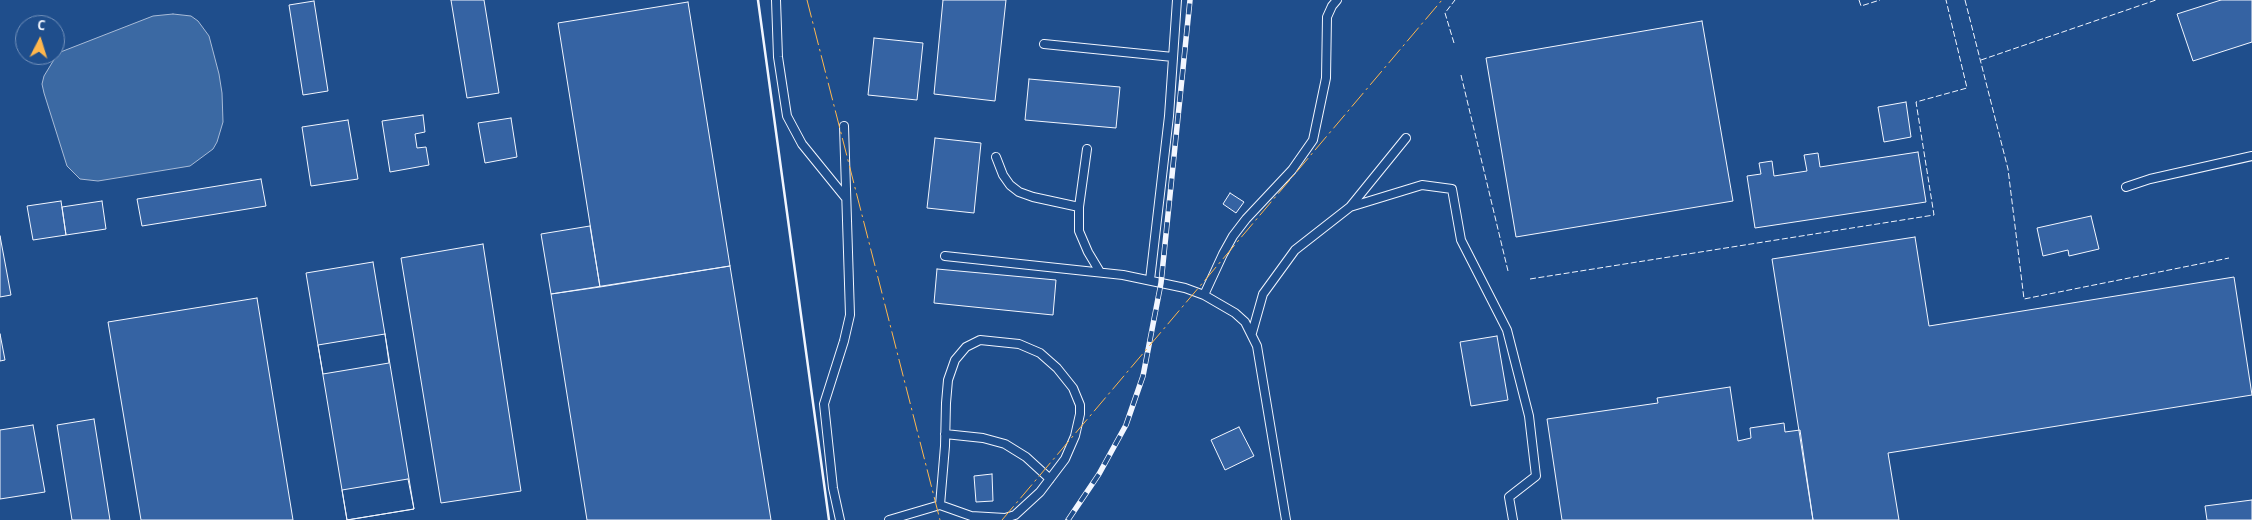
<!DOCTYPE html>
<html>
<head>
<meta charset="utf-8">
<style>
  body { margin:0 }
  #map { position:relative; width:2252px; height:520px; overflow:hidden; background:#1f4e8c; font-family:"Alegreya Sans",sans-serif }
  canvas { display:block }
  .north { position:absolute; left:15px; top:15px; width:50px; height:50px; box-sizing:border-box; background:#1f4e8c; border:1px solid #7391ba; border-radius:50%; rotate:5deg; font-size:14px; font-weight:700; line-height:20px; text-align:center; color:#f2f6ff }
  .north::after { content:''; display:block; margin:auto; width:18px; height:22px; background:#ffb74d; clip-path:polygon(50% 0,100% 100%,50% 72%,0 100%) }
</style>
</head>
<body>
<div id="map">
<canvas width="2252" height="520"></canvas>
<div class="north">С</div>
</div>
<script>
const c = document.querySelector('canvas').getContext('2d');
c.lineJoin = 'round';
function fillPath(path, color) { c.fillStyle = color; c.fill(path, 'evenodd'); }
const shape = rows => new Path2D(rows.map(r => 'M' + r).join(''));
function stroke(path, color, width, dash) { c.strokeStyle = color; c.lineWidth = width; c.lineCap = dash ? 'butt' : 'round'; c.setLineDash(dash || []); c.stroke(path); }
const water = shape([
  [173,14,191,16,198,21,209,36,219,74,222,93,223,122,217,142,213,149,190,166,98,181,80,179,67,166,44,93,42,84,44,76,58,53,153,16,173,14]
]);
fillPath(water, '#3b69a3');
stroke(water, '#a8bbd7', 1);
const building = shape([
  [451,0,484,0,499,93,467,98,451,0],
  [943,0,1006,0,995,101,934,94,943,0],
  [2221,0,2252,0,2252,42,2193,61,2177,14,2221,0],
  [314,1,328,91,303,95,289,5,314,1],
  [688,2,730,266,600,287,558,23,688,2],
  [1702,21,1733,201,1516,237,1486,58,1702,21],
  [874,38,923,43,917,100,868,95,874,38],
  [1029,79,1120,87,1116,128,1025,120,1029,79],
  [1906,102,1911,137,1884,142,1878,107,1906,102],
  [423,115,425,132,415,134,417,148,426,147,429,165,390,172,382,121,423,115],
  [511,118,517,157,485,163,478,123,511,118],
  [348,120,358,179,311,186,302,127,348,120],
  [935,138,981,143,974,213,927,208,935,138],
  [1918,152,1926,202,1755,228,1747,176,1761,174,1759,163,1772,161,1774,176,1807,171,1804,155,1818,153,1820,167,1918,152],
  [261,179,266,206,142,226,137,199,261,179],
  [1230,193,1244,202,1236,213,1223,204,1230,193],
  [61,201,66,235,33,240,27,206,61,201],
  [102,201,106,229,66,235,62,207,102,201],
  [2091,216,2099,249,2069,256,2068,250,2043,256,2037,228,2091,216],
  [590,226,600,287,551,294,541,234,590,226],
  [0,236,11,295,0,297,0,236],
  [1915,237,1929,326,2234,277,2252,395,1888,453,1899,520,1813,520,1772,259,1915,237],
  [483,244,521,491,441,503,401,258,483,244],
  [373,262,414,509,347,520,306,273,373,262],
  [730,266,771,520,587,520,551,294,730,266],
  [937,269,1056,280,1053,315,934,303,937,269],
  [257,298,293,520,141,520,108,322,257,298],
  [0,334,5,360,0,361,0,334],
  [385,334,389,363,323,374,318,345,385,334],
  [1497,336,1508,400,1471,406,1460,342,1497,336],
  [1730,387,1738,441,1751,438,1750,428,1784,423,1785,432,1800,430,1813,520,1562,520,1547,419,1658,403,1657,398,1730,387],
  [94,419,110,520,72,520,57,425,94,419],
  [33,425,45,492,0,499,0,430,33,425],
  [1239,427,1254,456,1225,470,1211,440,1239,427],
  [992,474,993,501,976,502,974,476,992,474],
  [408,479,414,509,347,520,342,490,408,479],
  [2252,500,2252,520,2207,520,2205,506,2252,500]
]);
fillPath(building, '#3563a3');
stroke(building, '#f2f6ff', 1);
const lane = shape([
  [776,0,778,57,787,116,802,144,845,197],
  [1044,44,1173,57],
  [1087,149,1079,207,1079,231,1088,252,1100,272],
  [996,157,1003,175,1010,185,1019,192,1033,197,1079,207],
  [2126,187,2150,179,2252,156],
  [1350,207,1422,185,1452,189,1461,240,1507,330,1529,416,1536,476,1509,497,1513,520],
  [945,256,1123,275,1185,288,1204,295,1235,313,1245,322,1257,346,1286,520],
  [1150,280,1169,116,1177,0],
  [1204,295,1223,254,1233,236,1246,219,1292,170,1313,140,1326,78,1327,17,1332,6,1337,0],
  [1252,333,1263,294,1295,250,1350,207,1406,138],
  [945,434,983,438,1005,444,1026,457,1050,479],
  [840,520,833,488,824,404,844,341,850,315,844,126],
  [889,520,940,505,971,516,1005,518,1015,515,1040,492,1065,459,1075,436,1080,414,1080,405,1073,388,1057,368,1040,353,1019,344,980,340,966,347,955,360,948,380,946,403,945,446,940,505]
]);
stroke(lane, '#f2f6ff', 10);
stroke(lane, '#1f4e8c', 8);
const rail = shape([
  [1068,520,1099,474,1126,425,1143,376,1161,283,1190,0]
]);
stroke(rail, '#f2f6ff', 5.5);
stroke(rail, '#1f4e8c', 4, [11]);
stroke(shape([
  [1859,0,1861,6,1880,0],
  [1965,0,2008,169,2024,299,2229,258],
  [1454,43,1445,13,1455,0],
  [1981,60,2156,0],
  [1461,75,1508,271],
  [1530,279,1934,215,1916,102,1967,88,1946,0]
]), '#f2f6ff', 1, [6, 2.5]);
stroke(shape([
  [758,0,829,520]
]), '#f2f6ff', 2.5);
stroke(shape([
  [807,0,940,520],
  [1002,520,1442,0]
]), '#ffb74d', 1, [18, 4, 2.5, 4]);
</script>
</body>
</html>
